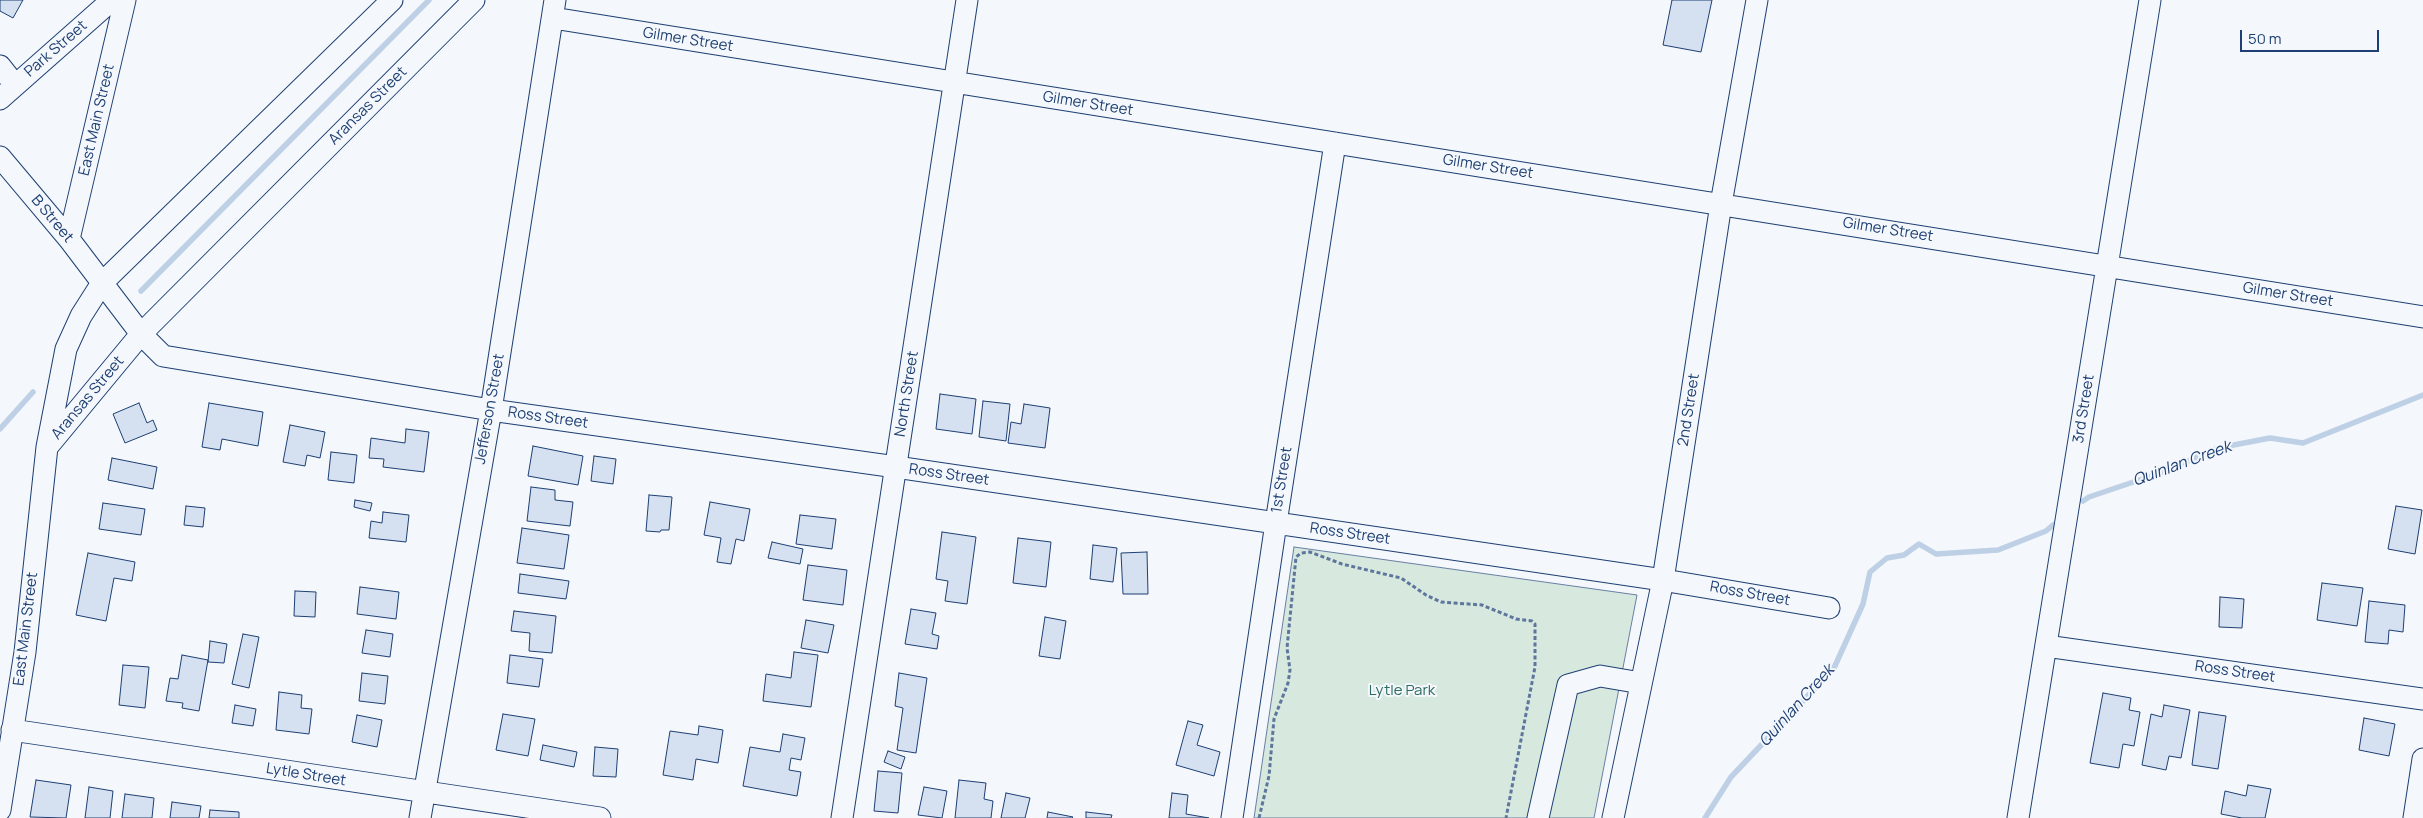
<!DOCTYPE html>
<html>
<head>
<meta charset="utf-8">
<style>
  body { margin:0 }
  #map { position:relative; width:2423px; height:818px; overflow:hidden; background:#f4f7fb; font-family:Manrope,sans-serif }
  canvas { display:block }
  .scale { position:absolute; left:2240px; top:30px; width:139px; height:22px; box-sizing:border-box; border:2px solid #1d3f73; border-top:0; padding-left:6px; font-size:15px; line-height:18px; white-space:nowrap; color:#1d3f73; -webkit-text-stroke:4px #f4f7fb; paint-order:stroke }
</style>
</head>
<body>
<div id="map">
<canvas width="2423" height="818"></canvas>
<div class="scale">50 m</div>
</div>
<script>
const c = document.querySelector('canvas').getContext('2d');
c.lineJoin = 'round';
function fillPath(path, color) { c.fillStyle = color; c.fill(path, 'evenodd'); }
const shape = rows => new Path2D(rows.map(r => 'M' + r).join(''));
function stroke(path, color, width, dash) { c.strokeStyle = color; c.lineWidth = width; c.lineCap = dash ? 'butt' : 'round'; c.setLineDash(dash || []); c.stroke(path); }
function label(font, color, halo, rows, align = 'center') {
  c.font = font + ' Manrope,sans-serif'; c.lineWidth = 4; c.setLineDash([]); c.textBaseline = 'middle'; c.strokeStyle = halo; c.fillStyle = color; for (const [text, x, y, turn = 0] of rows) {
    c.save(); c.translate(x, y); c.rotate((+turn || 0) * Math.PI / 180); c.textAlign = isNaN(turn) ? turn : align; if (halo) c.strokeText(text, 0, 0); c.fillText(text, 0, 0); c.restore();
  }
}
const green = shape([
  [1294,547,1637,595,1594,818,1254,818,1294,547]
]);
fillPath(green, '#d7e8df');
stroke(green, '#687fa3', 1);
stroke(shape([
  [141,291,429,0],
  [0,429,33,392],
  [2083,501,2089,497,2160,473,2218,448,2270,438,2303,443,2423,395],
  [1705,818,1731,777,1834,668,1863,604,1870,572,1887,558,1904,555,1919,544,1936,554,1998,550,2046,531,2053,525]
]), '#bed0e5', 5.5);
const building = shape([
  [0,0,23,0,13,18,0,11,0,0],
  [1672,0,1712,0,1701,52,1663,45,1672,0],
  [940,394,976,399,972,434,936,429,940,394],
  [983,401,1010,404,1006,441,979,437,983,401],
  [139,403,147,423,153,420,157,430,125,443,113,414,139,403],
  [209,403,263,412,258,446,222,439,220,450,202,447,209,403],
  [1024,404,1050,408,1045,448,1008,443,1011,422,1021,424,1024,404],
  [290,425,325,432,320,458,307,455,305,466,283,462,290,425],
  [406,429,429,432,424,472,383,467,384,459,369,458,371,438,405,443,406,429],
  [533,446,583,456,578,485,528,476,533,446],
  [331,452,357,455,354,483,328,480,331,452],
  [594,456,616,459,613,484,591,481,594,456],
  [112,458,157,467,153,489,108,480,112,458],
  [531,487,555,490,555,500,573,502,570,526,527,521,531,487],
  [649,495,672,497,669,530,661,530,660,532,646,531,649,495],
  [355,500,372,503,370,511,354,507,355,500],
  [710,502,750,509,744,541,736,539,731,564,717,562,721,538,704,535,710,502],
  [103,503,145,509,141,535,99,529,103,503],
  [186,506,205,508,203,527,184,525,186,506],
  [2396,506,2422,510,2415,554,2388,549,2396,506],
  [383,512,409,515,406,542,369,538,371,521,382,523,383,512],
  [800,515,836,519,832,549,796,544,800,515],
  [522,528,569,535,564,569,517,563,522,528],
  [942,532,976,537,967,604,945,601,948,581,936,579,942,532],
  [1018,538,1051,542,1046,587,1013,583,1018,538],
  [772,542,803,549,800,564,768,558,772,542],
  [1093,545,1117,548,1113,582,1090,579,1093,545],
  [1147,552,1148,594,1123,594,1121,553,1147,552],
  [88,553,135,562,132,581,114,578,106,621,76,615,88,553],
  [808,565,847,570,843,605,803,600,808,565],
  [520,574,569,581,566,599,518,593,520,574],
  [2322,583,2363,588,2357,626,2317,620,2322,583],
  [360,587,399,592,396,619,357,614,360,587],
  [295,591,316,592,315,617,294,616,295,591],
  [2220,597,2244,599,2242,628,2219,627,2220,597],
  [2369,601,2405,605,2403,632,2389,630,2388,644,2365,642,2369,601],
  [911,609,936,613,932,634,939,636,937,649,905,644,911,609],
  [514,611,556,616,552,653,529,651,530,633,511,631,514,611],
  [1045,617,1066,621,1060,659,1039,656,1045,617],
  [806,620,834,625,828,653,801,648,806,620],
  [366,630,393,634,390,657,362,653,366,630],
  [243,634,259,637,249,688,232,684,243,634],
  [210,641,227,644,224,663,208,662,210,641],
  [794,652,818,655,811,707,763,701,766,674,791,678,794,652],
  [182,655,208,660,199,711,182,708,183,703,166,701,170,678,178,679,182,655],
  [510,655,543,659,539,687,507,683,510,655],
  [123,665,149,667,145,708,119,705,123,665],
  [362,673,388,676,385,704,359,701,362,673],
  [899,673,927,678,916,753,897,750,903,708,895,706,899,673],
  [279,692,302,695,301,708,312,709,309,734,276,730,279,692],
  [2103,693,2131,698,2129,710,2140,712,2134,746,2123,744,2119,768,2090,763,2103,693],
  [235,705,256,709,253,726,232,723,235,705],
  [2164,705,2190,710,2181,758,2169,756,2166,770,2142,765,2151,714,2162,717,2164,705],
  [2199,712,2226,716,2218,769,2192,765,2199,712],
  [503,714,535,719,528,756,496,750,503,714],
  [357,715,382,720,377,747,352,742,357,715],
  [2364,718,2395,724,2389,756,2359,750,2364,718],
  [1188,721,1203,725,1197,745,1220,752,1214,776,1176,765,1188,721],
  [699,726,723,730,718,763,696,759,693,780,663,775,670,731,698,735,699,726],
  [783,734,805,738,801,760,791,758,789,770,801,772,797,796,743,786,750,747,780,752,783,734],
  [543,745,577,752,574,767,540,760,543,745],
  [595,747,618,749,616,777,593,776,595,747],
  [888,751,905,757,901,769,884,762,888,751],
  [878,771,902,773,898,813,874,811,878,771],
  [36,780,71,785,66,818,30,817,36,780],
  [959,780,986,783,984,799,993,801,991,818,955,818,959,780],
  [2248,785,2271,789,2265,818,2242,818,2221,814,2225,791,2246,796,2248,785],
  [89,787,113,791,110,818,85,818,89,787],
  [924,787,947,791,942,818,918,815,924,787],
  [1006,793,1030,798,1025,818,1001,818,1006,793],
  [1172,793,1188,795,1186,814,1209,818,1169,818,1172,793],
  [125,794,154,798,152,818,122,818,125,794],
  [172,802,201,806,199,818,170,818,172,802],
  [210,810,239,812,239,818,209,818,210,810],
  [1048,812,1073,817,1072,818,1047,818,1048,812],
  [1086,812,1112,815,1111,818,1086,818,1086,812]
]);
fillPath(building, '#d5e0f0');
stroke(building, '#1d3f73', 1);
const minor = shape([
  [553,18,2423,317],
  [0,66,15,85],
  [0,99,112,0],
  [0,157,69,239,141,334,163,356,491,410,896,467,1663,580,1829,608],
  [69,239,125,0],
  [49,445,141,334,474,0],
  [2046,646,2423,699],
  [12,730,600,818],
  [0,810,25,652,47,447,66,349,81,316,102,283,392,0],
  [420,818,491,410,555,0],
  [842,818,967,0],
  [1232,818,1276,523,1335,143],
  [1538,818,1568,685,1600,676,1641,683],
  [1613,818,1663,580,1721,204,1757,0],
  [2018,818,2150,0],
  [2414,818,2423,759]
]);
stroke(minor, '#1d3f73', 23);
stroke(shape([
  [1259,818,1269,776,1274,719,1288,683,1290,670,1287,648,1296,557,1301,553,1310,552,1342,564,1401,578,1426,595,1441,602,1482,605,1516,619,1532,621,1535,624,1535,667,1506,818]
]), '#5e769c', 3, [4, 2.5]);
stroke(minor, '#f4f7fb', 21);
label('15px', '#1d3f73', '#f4f7fb', [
  ["Gilmer Street",688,40,9],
  ["Park Street",56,49,-41],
  ["Gilmer Street",1088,104,9],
  ["Aransas Street",368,106,-45],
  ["East Main Street",97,120,-77],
  ["Gilmer Street",1488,167,9],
  ["B Street",52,219,50],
  ["Gilmer Street",1888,230,9],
  ["Gilmer Street",2288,295,9],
  ["North Street",907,394,-81],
  ["Aransas Street",88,398,-50],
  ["Jefferson Street",490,409,-80],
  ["3rd Street",2084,409,-81],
  ["2nd Street",1689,410,-81],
  ["Ross Street",548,418,8],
  ["Ross Street",949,475,8],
  ["1st Street",1282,480,-81],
  ["Ross Street",1350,534,8],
  ["Ross Street",1750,594,10],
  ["East Main Street",26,629,-83],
  ["Ross Street",2235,672,8],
  ["Lytle Street",306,775,9]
]);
label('15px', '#2c6c60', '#f4f7fb', [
  ["Lytle Park",1402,691]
]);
label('italic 16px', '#1d3f73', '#f4f7fb', [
  ["Quinlan Creek",2182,464,-20],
  ["Quinlan Creek",1797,706,-48]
]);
</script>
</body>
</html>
